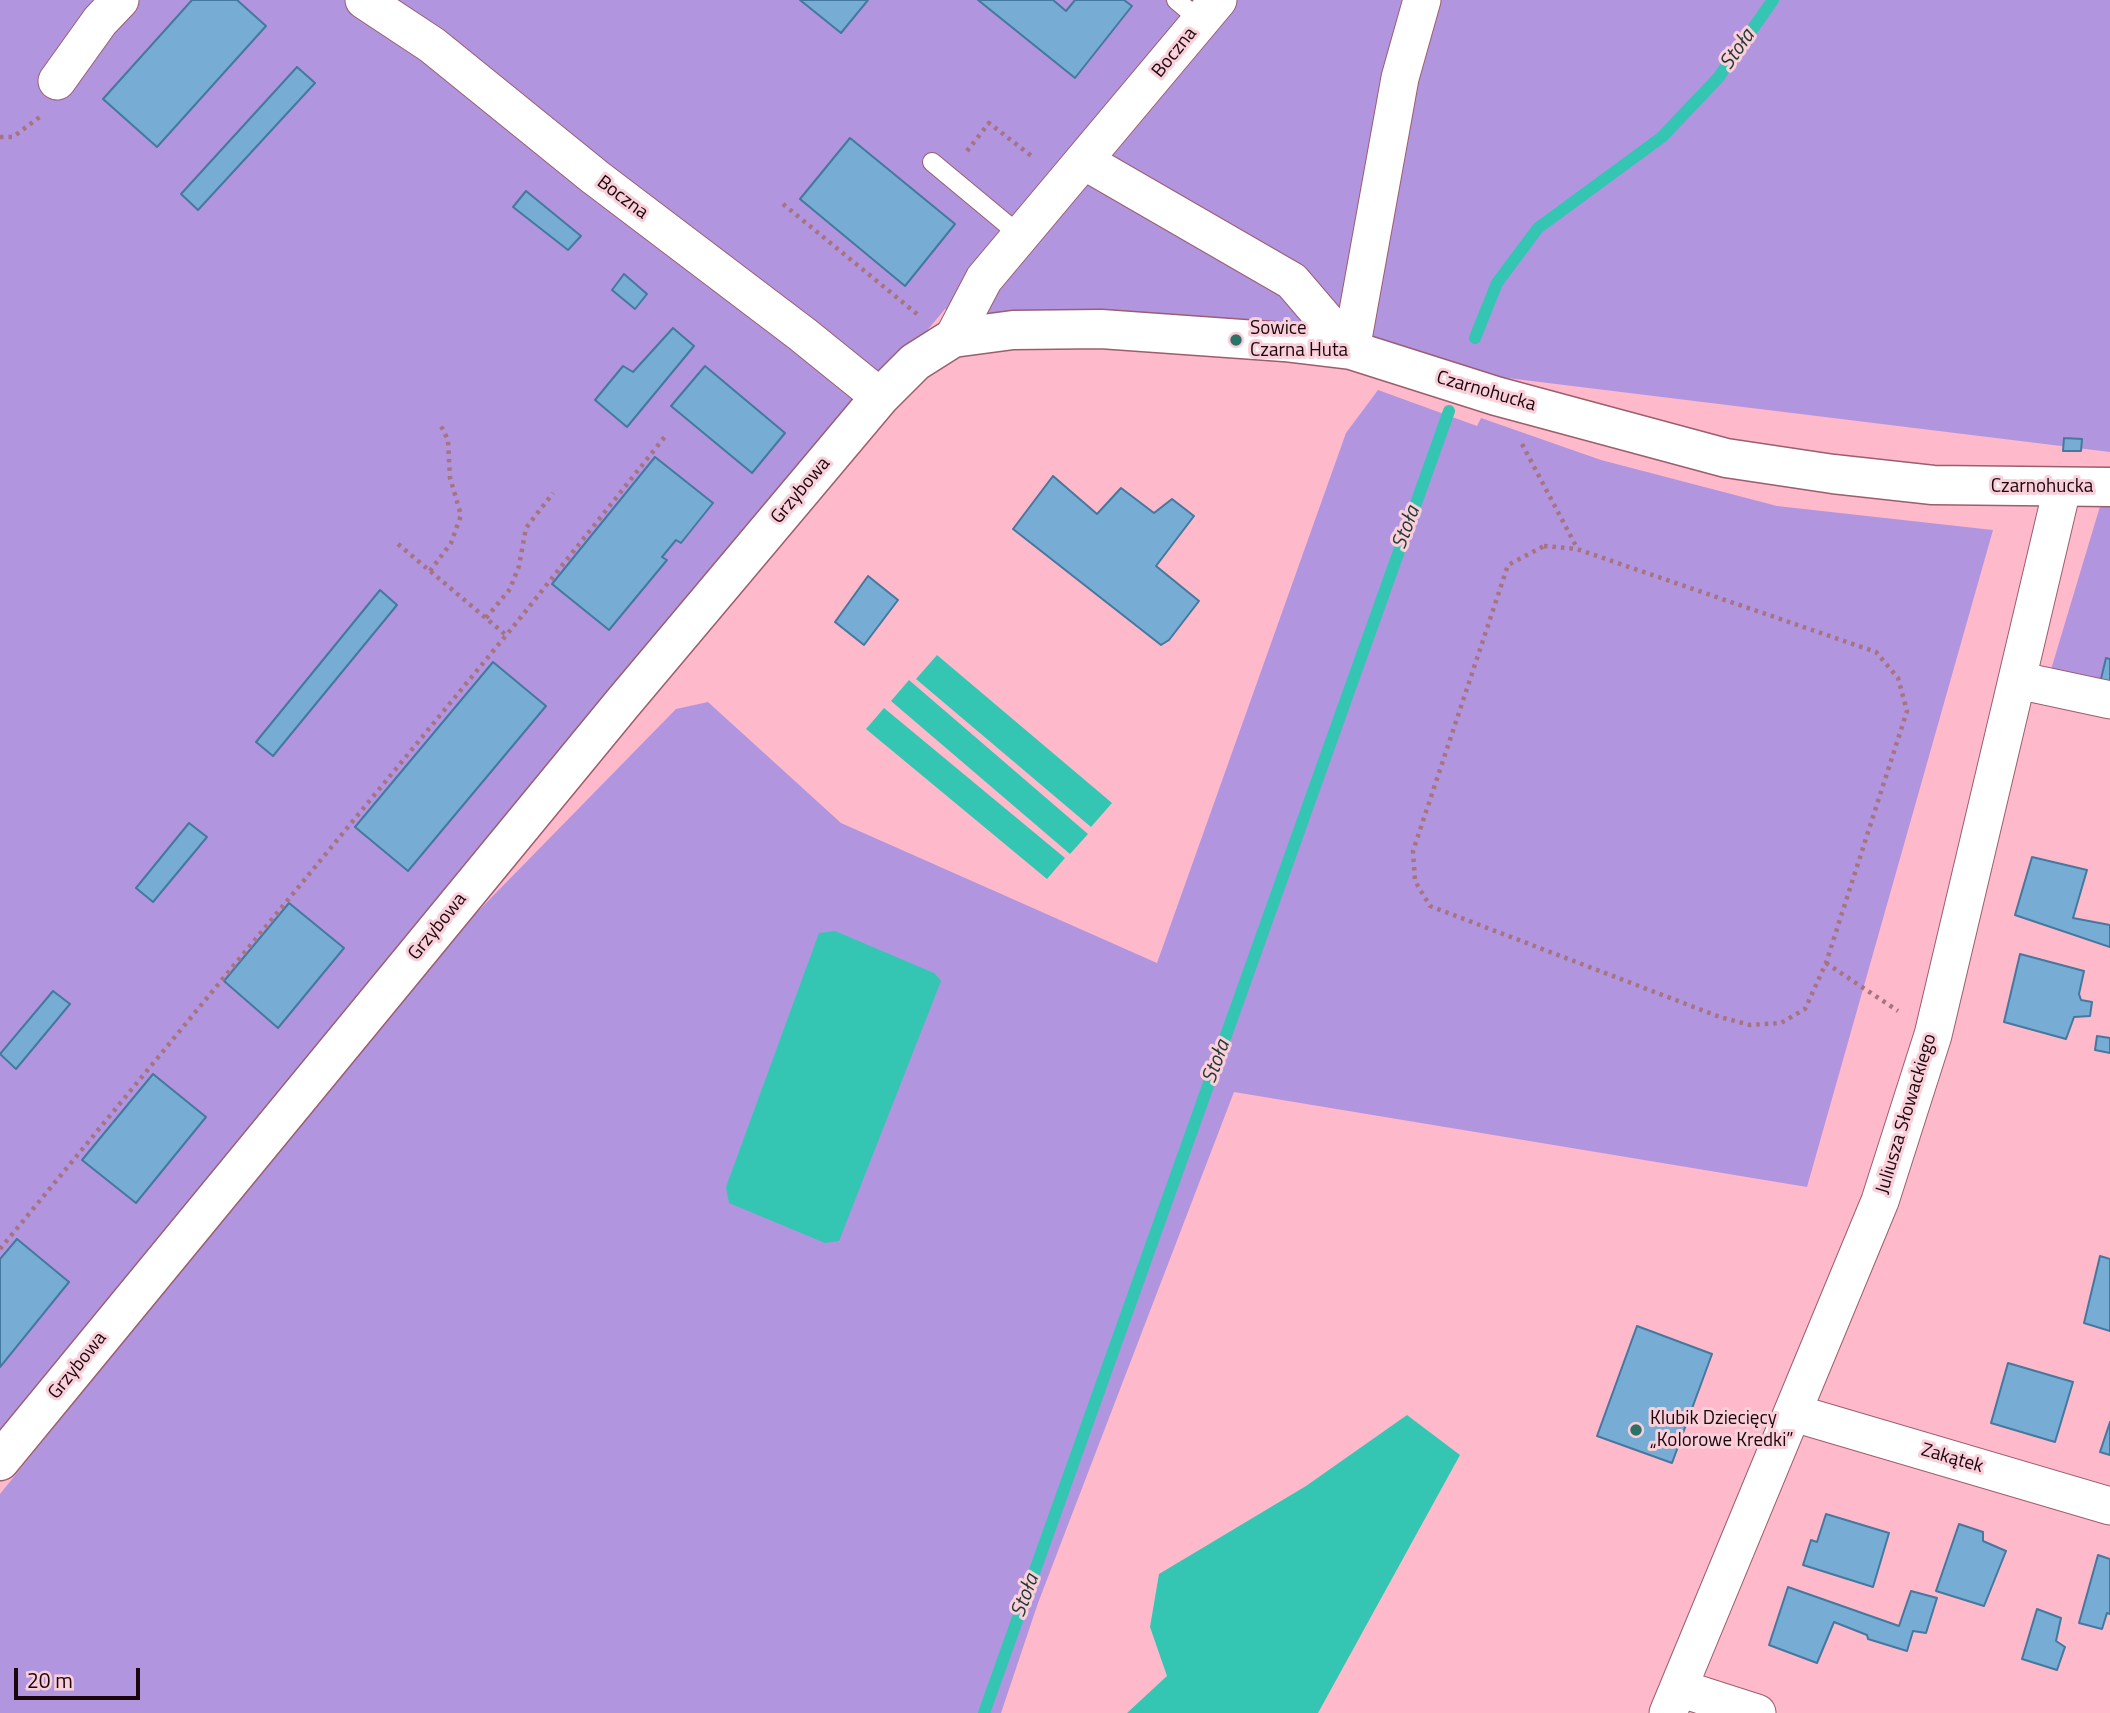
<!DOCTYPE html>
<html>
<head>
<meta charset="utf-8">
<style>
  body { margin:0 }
  #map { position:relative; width:2110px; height:1713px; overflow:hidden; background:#feb9cb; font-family:"Titillium Web",sans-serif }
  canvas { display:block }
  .scale { position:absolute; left:14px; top:1668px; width:126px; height:32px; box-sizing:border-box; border:4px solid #1b060c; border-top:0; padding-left:9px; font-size:21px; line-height:24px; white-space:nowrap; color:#1b060c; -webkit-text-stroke:5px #f9cfd9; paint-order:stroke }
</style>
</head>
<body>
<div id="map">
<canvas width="2110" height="1713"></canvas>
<div class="scale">20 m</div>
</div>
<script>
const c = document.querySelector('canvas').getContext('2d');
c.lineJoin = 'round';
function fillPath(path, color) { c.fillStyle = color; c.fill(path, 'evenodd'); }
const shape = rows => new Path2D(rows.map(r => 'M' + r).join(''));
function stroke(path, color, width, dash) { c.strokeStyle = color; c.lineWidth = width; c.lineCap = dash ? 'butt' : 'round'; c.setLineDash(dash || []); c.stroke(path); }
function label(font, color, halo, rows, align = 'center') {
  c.font = font + ' "Titillium Web",sans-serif'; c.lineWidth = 6; c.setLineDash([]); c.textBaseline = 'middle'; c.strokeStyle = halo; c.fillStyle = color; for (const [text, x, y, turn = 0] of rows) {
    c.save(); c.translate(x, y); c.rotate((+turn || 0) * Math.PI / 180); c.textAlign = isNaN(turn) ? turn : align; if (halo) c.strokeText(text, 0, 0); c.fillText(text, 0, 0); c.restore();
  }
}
fillPath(shape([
  [0,0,2110,0,2110,452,945,309,0,1443],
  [1378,390,1477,426,1481,418,1601,460,1777,506,1993,530,1807,1187,1234,1092,1038,1603,1001,1713,0,1713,0,1494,443,947,676,709,708,702,841,823,1157,963,1346,433],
  [2110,473,2110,695,2047,683]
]), '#b295df');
fillPath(shape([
  [937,655,1112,803,1091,827,916,679],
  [909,680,1088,834,1070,854,891,701],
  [884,708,1065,858,1047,879,866,729],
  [835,931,934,973,941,981,839,1241,825,1243,729,1203,726,1187,819,933],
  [1407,1415,1460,1455,1318,1713,1127,1713,1167,1676,1150,1627,1159,1574,1306,1486]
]), '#34c6b3');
stroke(shape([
  [1475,338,1497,283,1538,228,1662,137,1718,78,1773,0],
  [984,1713,1449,411]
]), '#34c6b3', 12);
const building = shape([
  [192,0,237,0,266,26,157,147,103,99,192,0],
  [800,0,868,0,841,33,800,0],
  [978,0,1053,0,1066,11,1075,0,1124,0,1132,6,1075,78,978,0],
  [297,67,315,83,198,210,181,194,297,67],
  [850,138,955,224,905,286,800,199,850,138],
  [526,191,581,236,568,250,513,207,526,191],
  [624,274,647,294,635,309,612,290,624,274],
  [673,328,694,346,627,427,595,400,623,366,633,372,673,328],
  [705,366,785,433,752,473,671,406,705,366],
  [2064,438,2082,439,2081,451,2063,451,2064,438],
  [655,457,713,503,681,543,676,540,662,557,667,560,609,630,552,584,655,457],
  [1053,476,1097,514,1121,488,1154,513,1172,499,1194,516,1156,566,1199,601,1169,640,1161,645,1013,529,1053,476],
  [868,576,898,600,864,645,835,622,868,576],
  [380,590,397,605,273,756,256,742,380,590],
  [2106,658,2110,659,2110,685,2100,683,2106,658],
  [493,662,546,706,408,871,355,827,493,662],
  [189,823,207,837,153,902,136,888,189,823],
  [2032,857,2087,870,2073,918,2110,925,2110,947,2015,915,2032,857],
  [289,903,344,948,278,1028,224,981,289,903],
  [2020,954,2084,971,2079,994,2081,1000,2092,1002,2090,1016,2074,1017,2066,1039,2004,1022,2020,954],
  [53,991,70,1004,16,1069,0,1054,53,991],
  [2097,1036,2110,1038,2110,1053,2095,1050,2097,1036],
  [153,1074,206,1117,136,1203,82,1160,153,1074],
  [17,1239,69,1282,0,1367,0,1259,17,1239],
  [2100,1256,2110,1259,2110,1331,2084,1323,2100,1256],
  [1637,1326,1712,1354,1672,1463,1597,1436,1637,1326],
  [2008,1363,2073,1382,2055,1442,1991,1423,2008,1363],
  [2110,1422,2110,1455,2100,1452,2110,1422],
  [1826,1514,1889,1533,1873,1587,1803,1565,1811,1540,1817,1542,1826,1514],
  [1959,1524,1983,1532,1983,1541,2006,1551,1984,1606,1936,1591,1959,1524],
  [2098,1555,2110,1559,2110,1614,2107,1613,2102,1629,2079,1623,2098,1555],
  [1788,1587,1899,1626,1911,1591,1937,1598,1926,1633,1913,1631,1907,1651,1868,1639,1867,1635,1834,1622,1817,1663,1769,1645,1788,1587],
  [2037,1609,2061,1618,2056,1641,2065,1647,2057,1670,2022,1659,2037,1609]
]);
fillPath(building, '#77add5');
stroke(building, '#44789e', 2);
const lane = shape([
  [1176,0,1201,21],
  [932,162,1021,236]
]);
const street = shape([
  [364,0,432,45,595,177,802,334,880,397],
  [57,81,100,21,120,0],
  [1086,162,1292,281,1351,350],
  [953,338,984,279,1218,0],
  [1351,350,1400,78,1422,0],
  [2017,680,2110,700],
  [1794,1413,2110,1506],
  [1679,1688,1757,1713],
  [1668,1713,1880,1201,1933,1035,2062,489]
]);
const secondary = shape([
  [0,1461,622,704,880,397,915,362,953,338,1013,330,1101,329,1284,342,1351,350,1496,396,1726,458,1833,474,1933,485,2110,487]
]);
stroke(lane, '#9b5e6f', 20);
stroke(street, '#9b5e6f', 39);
stroke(secondary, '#9b5e6f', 41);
stroke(shape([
  [0,137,13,137,41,116],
  [967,151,989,123,1034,158],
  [783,204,917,314],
  [1522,444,1577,548],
  [398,544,506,635],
  [1544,546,1577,549,1876,652,1898,678,1907,711,1826,963,1805,1009,1781,1023,1750,1025,1720,1017,1430,906,1415,881,1413,851,1508,565,1544,546],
  [430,571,451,543,461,515,450,478,448,440,441,426],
  [486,618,510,589,519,566,526,528,553,493],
  [1826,963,1898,1011],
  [0,1249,517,622,667,434]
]), '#a67481', 4.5, [3.5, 5]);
stroke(lane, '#fff', 18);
stroke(street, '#fff', 37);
stroke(secondary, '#fff', 38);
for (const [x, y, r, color] of [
  [1236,340,7,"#2c7267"],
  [1636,1430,7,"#2c7267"]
]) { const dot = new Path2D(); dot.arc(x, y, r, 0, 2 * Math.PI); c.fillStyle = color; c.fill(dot); stroke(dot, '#f9cfd9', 2.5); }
label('19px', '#1b060c', '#f9cfd9', [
  ["Boczna",1175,53,-51],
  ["Boczna",622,198,37],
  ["Czarnohucka",1486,392,16],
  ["Czarnohucka",2042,487],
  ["Grzybowa",801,491,-50],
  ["Grzybowa",438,927,-51],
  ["Juliusza Słowackiego",1907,1114,-73],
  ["Grzybowa",78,1366,-51],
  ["Zakątek",1952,1459,16]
]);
label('19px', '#1b060c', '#f9cfd9', [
  ["Sowice",1250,329],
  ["Czarna Huta",1250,351],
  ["Klubik Dziecięcy",1650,1419],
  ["„Kolorowe Kredki”",1650,1441]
], 'left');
label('italic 21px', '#1f3732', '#f9cfd9', [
  ["Stoła",1738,50,-55],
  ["Stoła",1407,528,-70],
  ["Stoła",1217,1062,-70],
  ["Stoła",1026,1596,-70]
]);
</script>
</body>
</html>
